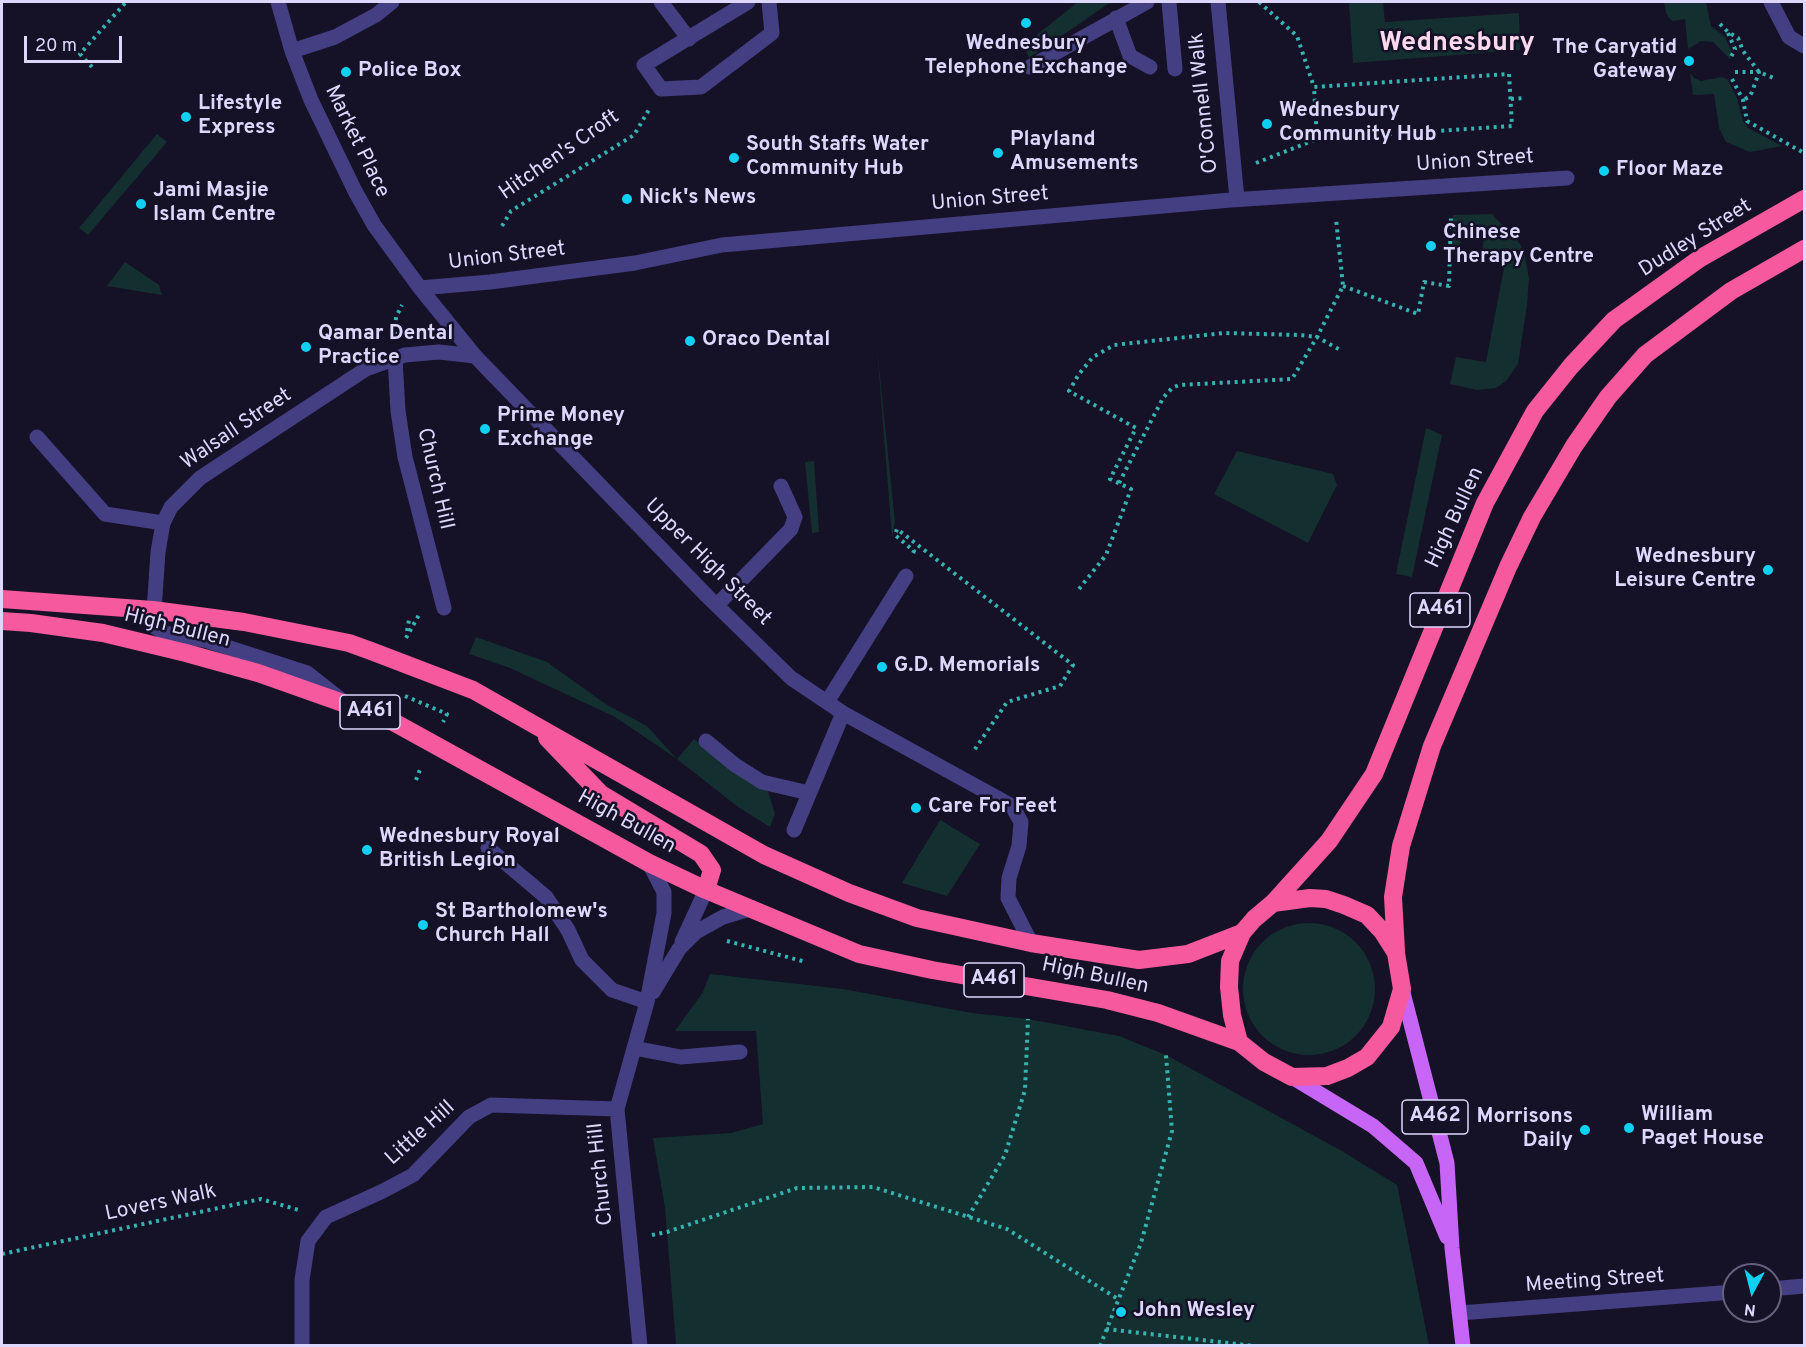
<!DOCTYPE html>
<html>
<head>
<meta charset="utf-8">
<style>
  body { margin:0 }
  #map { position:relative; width:1806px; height:1347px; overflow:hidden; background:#151126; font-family:Overpass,sans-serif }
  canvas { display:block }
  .frame { position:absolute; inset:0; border:3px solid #ddd7fd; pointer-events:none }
  .north { position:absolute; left:1722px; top:1263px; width:60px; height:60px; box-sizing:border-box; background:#151126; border:2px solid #65607c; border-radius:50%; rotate:187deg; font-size:16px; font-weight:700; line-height:24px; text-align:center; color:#ddd7fd }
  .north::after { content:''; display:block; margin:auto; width:21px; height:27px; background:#0ed0f2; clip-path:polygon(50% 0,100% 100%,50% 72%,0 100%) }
  .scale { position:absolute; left:24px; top:36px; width:98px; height:27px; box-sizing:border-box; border:3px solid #ddd7fd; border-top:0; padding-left:8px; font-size:18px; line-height:21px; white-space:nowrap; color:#ddd7fd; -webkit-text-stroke:4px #151126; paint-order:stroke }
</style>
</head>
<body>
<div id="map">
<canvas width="1806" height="1347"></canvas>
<div class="frame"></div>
<div class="north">N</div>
<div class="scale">20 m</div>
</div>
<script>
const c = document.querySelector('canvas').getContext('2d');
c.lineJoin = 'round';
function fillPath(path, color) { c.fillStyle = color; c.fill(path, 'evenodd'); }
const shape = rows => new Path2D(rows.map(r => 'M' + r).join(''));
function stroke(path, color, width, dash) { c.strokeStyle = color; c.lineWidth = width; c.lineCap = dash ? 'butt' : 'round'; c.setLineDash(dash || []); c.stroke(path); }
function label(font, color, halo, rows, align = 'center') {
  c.font = font + ' Overpass,sans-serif'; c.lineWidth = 5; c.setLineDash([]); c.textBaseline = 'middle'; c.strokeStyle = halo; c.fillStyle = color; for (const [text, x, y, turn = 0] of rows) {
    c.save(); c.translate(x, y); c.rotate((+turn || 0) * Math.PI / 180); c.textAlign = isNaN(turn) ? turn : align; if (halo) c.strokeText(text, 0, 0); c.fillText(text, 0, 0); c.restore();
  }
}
fillPath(shape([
  [1078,2,1111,2,1029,58,1024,45],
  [1349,2,1383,2,1385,22,1519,13,1520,50,1353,63],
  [1664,2,1706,2,1711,26,1725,37,1731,50,1730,59,1713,42,1701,41,1688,49,1685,19,1673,21,1669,18,1666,13],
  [1690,73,1694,78,1701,81,1722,77,1727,79,1737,98,1743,121,1748,128,1782,146,1750,152,1726,142,1719,128,1714,94,1693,95],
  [157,134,167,142,88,235,79,228],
  [1492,214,1520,244,1524,253,1529,278,1527,305,1518,364,1506,381,1496,388,1477,390,1450,384,1456,357,1486,362,1506,257,1482,252,1485,232,1463,228,1459,249,1453,248,1453,215],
  [125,262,159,285,162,295,107,286],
  [877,348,895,522,892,537],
  [1426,428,1442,435,1412,577,1396,574],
  [1237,451,1333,474,1337,485,1308,543,1214,494],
  [814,461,819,532,812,533,805,462],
  [476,637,547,662,607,705,647,726,677,759,694,739,735,772,767,788,775,814,770,827,738,807,677,759,615,717,510,668,469,654],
  [940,820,980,844,947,896,902,883],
  '1243 989a66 66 0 1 1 132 0a66 66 0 1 1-132 0Z',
  [710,974,843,989,972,1013,1028,1019,1119,1036,1166,1055,1342,1151,1397,1185,1429,1345,676,1345,665,1208,653,1138,731,1133,763,1124,756,1031,675,1031,703,992]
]), '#142f2f');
stroke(shape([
  [1259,2,1297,36,1314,87],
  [1720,24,1728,32,1738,38,1743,51,1759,72,1776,79],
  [1728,33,1735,49,1730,59],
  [92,67,80,54,126,2],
  [1735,72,1759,72,1752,92,1749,97,1743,100],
  [1509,74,1512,126,1317,139,1314,87,1509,74],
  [1732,79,1743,100,1747,121,1804,153],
  [1511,99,1524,98],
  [1256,163,1317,139],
  [502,226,511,211,634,135,650,108],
  [1343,286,1418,314,1424,282,1449,286,1451,215],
  [395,335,396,317,402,305],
  [1119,483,1163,398,1172,388,1179,385,1292,379,1317,337,1343,286,1336,219],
  [913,553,914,551,895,535,897,529,1073,665,1060,686,1007,702,973,752],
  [1079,589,1106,555,1131,489,1110,479,1136,428,1069,391,1079,374,1093,357,1114,345,1224,333,1299,335,1317,337,1342,351],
  [407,631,409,620],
  [406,638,420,613],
  [405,696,447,714,443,722],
  [416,780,421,767],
  [727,941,806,962],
  [968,1217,1005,1155,1025,1090,1028,1019],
  [652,1235,667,1232,797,1188,873,1187,1007,1229,1118,1299],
  [2,1254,261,1199,302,1211],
  [1106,1329,1255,1346],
  [1100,1346,1141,1243,1172,1131,1166,1055]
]), '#36b2b0', 4, [3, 4.5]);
stroke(shape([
  [278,2,292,51,311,100,355,191,374,225,420,288,475,356,707,596,791,678,843,713,1012,806,1021,822,1019,846,1009,878,1008,898,1031,943],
  [661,2,689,39],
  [748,2,644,65,661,89,701,87,772,33,769,2],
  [1169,2,1175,69],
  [1218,2,1237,199],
  [1771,2,1789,37,1804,46],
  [1116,18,1130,56,1150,67],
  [292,51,335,37,376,15,392,2],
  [1030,67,1147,2],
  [420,288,490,282,635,263,722,245,1231,200,1567,178],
  [395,358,398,411,405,457,444,608],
  [37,437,105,514,163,523],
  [717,605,791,529,795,517,781,486],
  [340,699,307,673,208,641,165,633,153,626,158,552,163,523,171,507,200,478,366,369,405,355,439,352,475,356],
  [827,702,906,576],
  [706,741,735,765,762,782,809,793],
  [794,830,843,713],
  [488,848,546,897,568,930,582,960,612,990,647,1002],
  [682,942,706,890],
  [653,992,679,949,696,932,723,917,753,908],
  [634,1048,681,1057,740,1052],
  [1770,1289,1804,1286],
  [1459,1313,1734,1292],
  [302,1346,302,1280,308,1241,326,1217,383,1191,413,1175,469,1117,491,1105,617,1109],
  [640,1346,617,1109,647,1002,664,913,664,892,649,863]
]), '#443e82', 15);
stroke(shape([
  [1402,989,1447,1163,1452,1248,1463,1346],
  [1292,1077,1373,1126,1416,1163,1447,1237]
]), '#c765f7', 15);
stroke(shape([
  [2,599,153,610,244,622,349,643,371,651,473,690,764,855,849,893,917,918,1031,943,1139,960,1188,954,1242,933],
  [2,621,31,623,103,633,186,653,258,673,388,719,649,863,706,890,859,954,932,970,1107,1000,1158,1013,1239,1042],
  [547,738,601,794,701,854,712,870,706,890],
  [1273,903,1310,898,1326,899,1344,905,1367,915,1382,931,1396,953,1402,989,1391,1027,1367,1057,1348,1068,1327,1076,1292,1077,1264,1062,1239,1042,1232,1015,1229,987,1230,961,1242,933,1254,919,1273,903,1329,841,1374,774,1485,503,1535,411,1571,366,1614,320,1699,259,1804,199],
  [1396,951,1393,897,1401,846,1432,746,1508,567,1532,517,1574,446,1608,397,1645,355,1731,291,1804,249]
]), '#f6599d', 18);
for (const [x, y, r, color] of [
  [1026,23,6,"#0ed0f2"],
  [1689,61,6,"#0ed0f2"],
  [346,72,6,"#0ed0f2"],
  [186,117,6,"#0ed0f2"],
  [1267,124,6,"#0ed0f2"],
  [998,153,6,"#0ed0f2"],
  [734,158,6,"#0ed0f2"],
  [1604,171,6,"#0ed0f2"],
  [627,199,6,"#0ed0f2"],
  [141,204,6,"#0ed0f2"],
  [1431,246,6,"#0ed0f2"],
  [690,341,6,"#0ed0f2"],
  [306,347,6,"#0ed0f2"],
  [485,429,6,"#0ed0f2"],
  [1768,570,6,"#0ed0f2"],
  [882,667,6,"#0ed0f2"],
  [916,808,6,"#0ed0f2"],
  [367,850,6,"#0ed0f2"],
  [423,925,6,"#0ed0f2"],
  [1629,1128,6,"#0ed0f2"],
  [1585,1130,6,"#0ed0f2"],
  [1121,1312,6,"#0ed0f2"]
]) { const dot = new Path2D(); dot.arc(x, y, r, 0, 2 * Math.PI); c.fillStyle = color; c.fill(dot); stroke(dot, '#151126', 2); }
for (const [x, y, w] of [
  [1440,610,60],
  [370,712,60],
  [994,980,60],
  [1435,1117,66]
]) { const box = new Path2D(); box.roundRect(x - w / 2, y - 17, w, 34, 4.5); c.fillStyle = '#151126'; c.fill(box); stroke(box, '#ddd7fd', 1.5); }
label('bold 20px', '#ddd7fd', null, [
  ["A461",1440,610],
  ["A461",370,712],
  ["A461",994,980],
  ["A462",1435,1117]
]);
label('bold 21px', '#ddd7fd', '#151126', [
  ["Wednesbury",1026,45,"center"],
  ["Telephone Exchange",1026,69,"center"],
  ["The Caryatid",1677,49,"right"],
  ["Gateway",1677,73,"right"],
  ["Police Box",358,72],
  ["Lifestyle",198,105],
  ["Express",198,129],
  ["Wednesbury",1279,112],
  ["Community Hub",1279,136],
  ["Playland",1010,141],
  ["Amusements",1010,165],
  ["South Staffs Water",746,146],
  ["Community Hub",746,170],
  ["Floor Maze",1616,171],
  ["Jami Masjie",153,192],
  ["Islam Centre",153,216],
  ["Nick's News",639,199],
  ["Chinese",1443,234],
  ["Therapy Centre",1443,258],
  ["Qamar Dental",318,335],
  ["Practice",318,359],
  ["Oraco Dental",702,341],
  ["Prime Money",497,417],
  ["Exchange",497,441],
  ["Wednesbury",1756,558,"right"],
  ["Leisure Centre",1756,582,"right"],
  ["G.D. Memorials",894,667],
  ["Care For Feet",928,808],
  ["Wednesbury Royal",379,838],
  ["British Legion",379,862],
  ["St Bartholomew's",435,913],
  ["Church Hall",435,937],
  ["William",1641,1116],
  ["Paget House",1641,1140],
  ["Morrisons",1573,1118,"right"],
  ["Daily",1573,1142,"right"],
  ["John Wesley",1133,1312]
], 'left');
label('21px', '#ddd7fd', '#151126', [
  ["O'Connell Walk",1205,103,-96],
  ["Market Place",356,142,64],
  ["Hitchen's Croft",560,156,-35],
  ["Union Street",1475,162,-4],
  ["Union Street",990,200,-5],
  ["Dudley Street",1696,239,-32],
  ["Union Street",507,257,-7],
  ["Walsall Street",237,430,-34],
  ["Church Hill",434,479,77],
  ["High Bullen",1456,518,-65],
  ["Upper High Street",707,563,45],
  ["High Bullen",177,629,14],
  ["High Bullen",626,823,29],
  ["High Bullen",1095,977,12],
  ["Little Hill",421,1134,-42],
  ["Church Hill",602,1174,-96],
  ["Lovers Walk",161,1204,-12],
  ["Meeting Street",1595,1282,-4]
]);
label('bold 27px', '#fdd9ee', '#151126', [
  ["Wednesbury",1457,45]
]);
</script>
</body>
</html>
